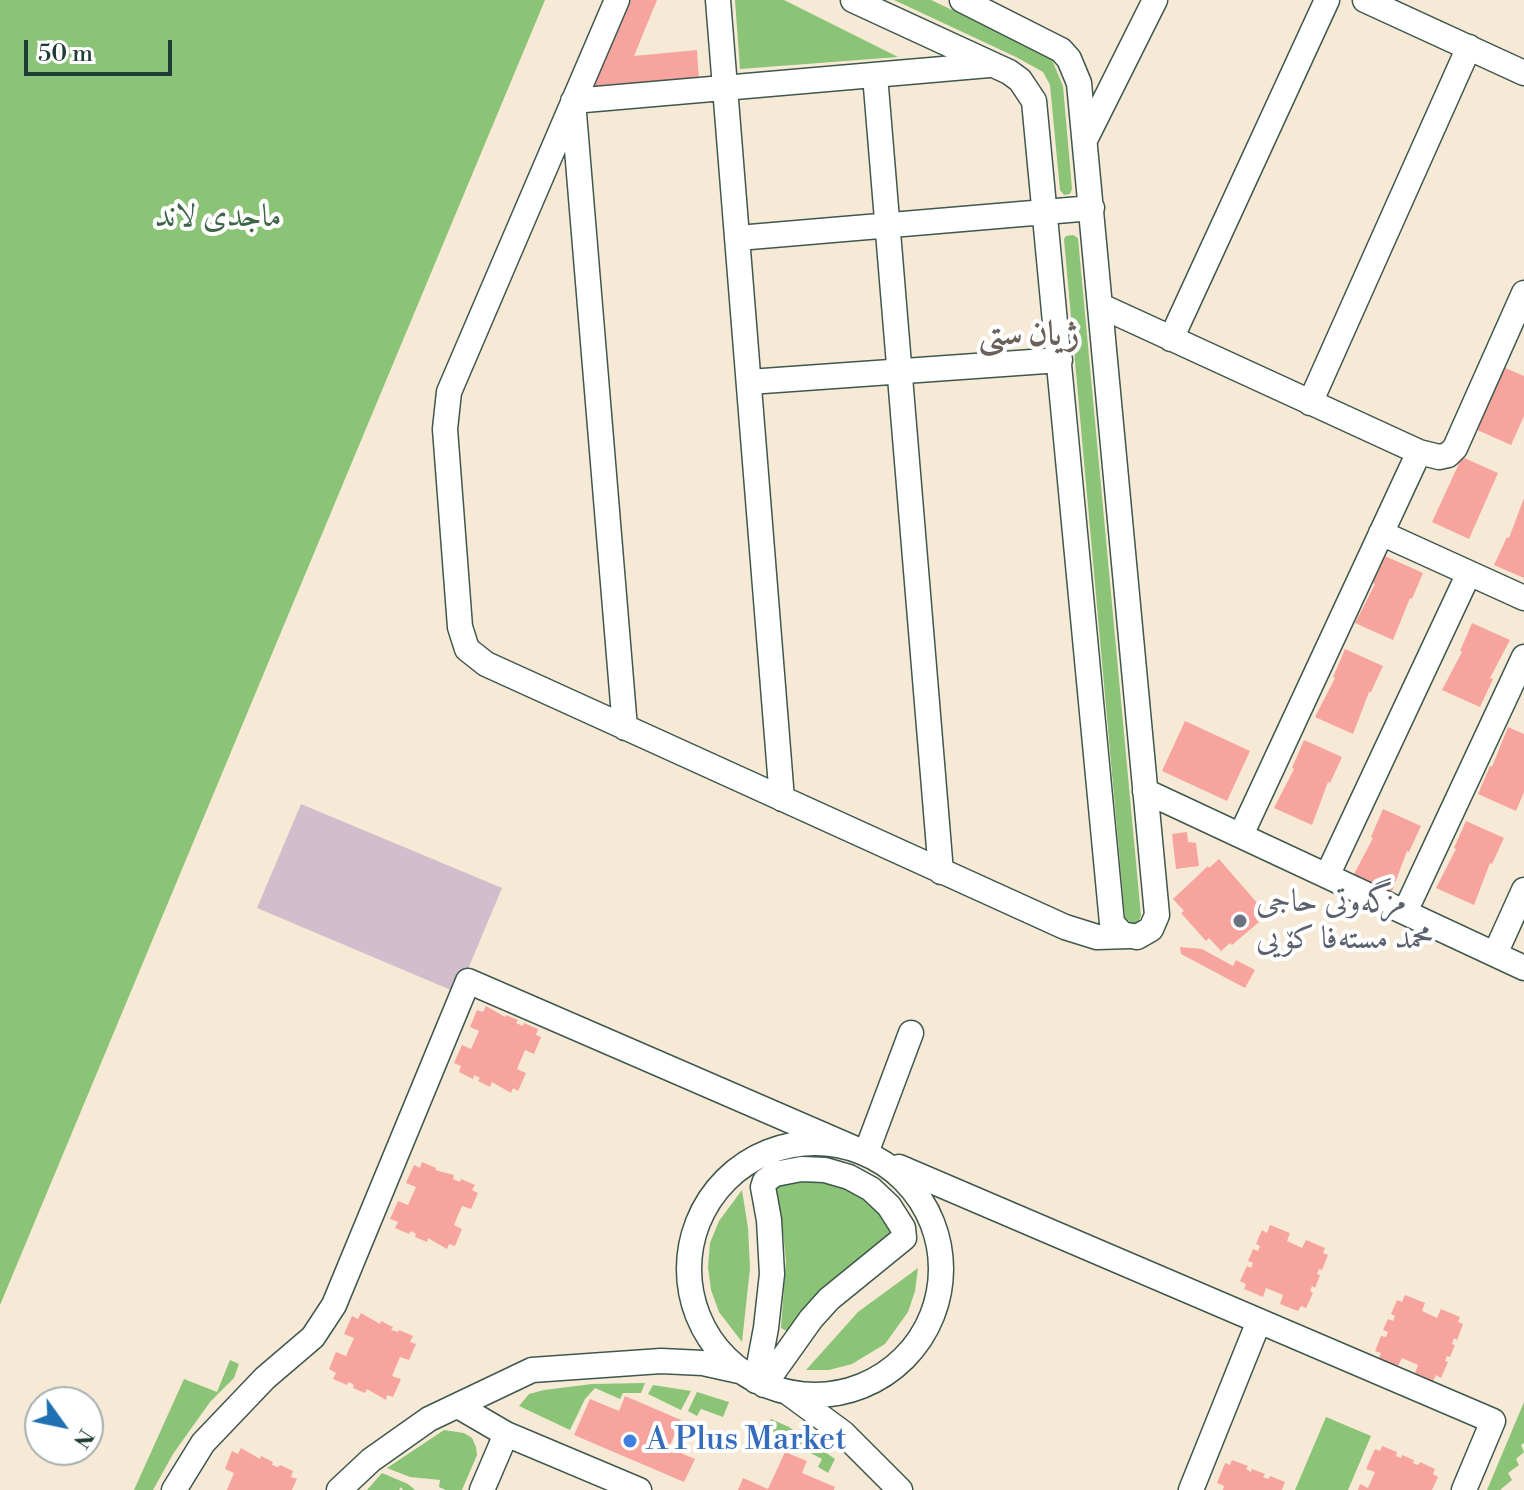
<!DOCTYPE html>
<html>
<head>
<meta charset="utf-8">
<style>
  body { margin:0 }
  #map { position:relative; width:1524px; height:1490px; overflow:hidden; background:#f6ead6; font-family:"Libre Bodoni",serif }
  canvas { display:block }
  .north { position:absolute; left:24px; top:1386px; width:80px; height:80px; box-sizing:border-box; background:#fff; border:2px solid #a5b1ae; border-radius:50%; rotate:123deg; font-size:22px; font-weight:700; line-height:32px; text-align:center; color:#1f3d34 }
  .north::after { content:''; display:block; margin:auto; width:28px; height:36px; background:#1f6fb2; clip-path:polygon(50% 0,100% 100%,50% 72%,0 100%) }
  .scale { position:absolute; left:24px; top:40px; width:148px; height:36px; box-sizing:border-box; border:4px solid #1f3d34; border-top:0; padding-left:10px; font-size:24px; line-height:28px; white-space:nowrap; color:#1f3d34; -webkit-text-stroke:6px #fff; paint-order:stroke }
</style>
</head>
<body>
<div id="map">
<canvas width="1524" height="1490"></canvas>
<div class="north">N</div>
<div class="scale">50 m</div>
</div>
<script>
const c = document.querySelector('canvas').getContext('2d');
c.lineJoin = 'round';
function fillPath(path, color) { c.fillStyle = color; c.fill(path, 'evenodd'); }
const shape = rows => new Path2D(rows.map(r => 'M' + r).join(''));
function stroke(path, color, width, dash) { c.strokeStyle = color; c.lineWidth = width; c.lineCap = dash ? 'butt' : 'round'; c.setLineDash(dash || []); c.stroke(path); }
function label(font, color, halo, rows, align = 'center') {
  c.font = font + ' "Libre Bodoni",Amiri,serif'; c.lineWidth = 8; c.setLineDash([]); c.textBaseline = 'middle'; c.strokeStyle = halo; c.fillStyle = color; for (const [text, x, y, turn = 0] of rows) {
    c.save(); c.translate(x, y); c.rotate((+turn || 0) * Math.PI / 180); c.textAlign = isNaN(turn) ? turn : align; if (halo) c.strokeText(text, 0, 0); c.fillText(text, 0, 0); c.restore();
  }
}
fillPath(shape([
  [301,804,502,888,458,993,257,908]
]), '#d1bdcb');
fillPath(shape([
  [0,0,545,0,0,1305],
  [735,0,784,0,898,57,740,69],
  [894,0,931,0,1022,43,1052,60,1063,86,1072,189,1070,194,1064,195,1060,190,1050,85,1043,72,1016,57],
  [1073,235,1078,238,1141,916,1138,922,1133,924,1125,918,1064,239,1066,236],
  [795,1180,826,1181,855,1191,873,1205,897,1235,792,1334,781,1328,786,1261,782,1223,772,1186],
  [742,1190,748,1228,750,1268,742,1342,719,1312,711,1290,708,1267,710,1243,719,1221],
  [918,1268,915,1291,908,1312,885,1344,852,1364,829,1370,806,1370,858,1312],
  [230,1360,239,1364,234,1378,210,1402,173,1454,153,1490,134,1490,184,1379,217,1392],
  [645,1383,641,1393,623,1393,620,1399,595,1388,585,1399,570,1430,519,1406,529,1394,544,1390,592,1384],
  [653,1385,691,1391,681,1410,648,1394],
  [697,1392,729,1402,723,1417,701,1409,697,1416,688,1411],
  [1524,1402,1524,1443,1521,1445,1524,1452,1516,1459,1519,1465,1508,1473,1512,1480,1500,1490,1487,1490],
  [1326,1417,1371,1436,1348,1490,1295,1490],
  [771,1419,789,1427,835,1459,828,1473,818,1467,822,1459,788,1441,786,1445,764,1434],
  [444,1430,464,1433,472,1438,476,1447,477,1455,462,1490,446,1490,439,1487,440,1480,410,1477,387,1468],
  [382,1473,408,1484,415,1490,403,1490,401,1487,399,1490,367,1490]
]), '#8bc377');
fillPath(shape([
  [628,0,657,0,634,56,697,50,699,80,589,90],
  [1503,367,1524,376,1524,416,1511,445,1475,429],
  [1462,457,1498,473,1469,539,1432,522],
  [1524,498,1524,578,1494,565,1507,537,1509,538],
  [1385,556,1423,573,1412,599,1410,598,1393,640,1355,623,1375,584,1373,583],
  [1472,623,1510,640,1490,678,1493,679,1480,707,1442,690,1462,652,1460,651],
  [1345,649,1383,666,1371,692,1369,692,1353,734,1315,717,1335,678,1333,677],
  [1185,721,1250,751,1227,801,1162,771],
  [1508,727,1524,734,1524,792,1516,811,1478,794,1490,766,1492,767],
  [1304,740,1342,757,1330,783,1328,782,1312,825,1274,808,1294,769,1292,768],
  [1383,809,1421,826,1409,852,1407,851,1391,894,1353,876,1373,838,1371,837],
  [1466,821,1504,838,1492,864,1490,863,1474,905,1436,888,1456,849,1454,848],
  [1187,832,1188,842,1196,843,1199,866,1176,869,1172,834],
  [1219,859,1265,912,1256,919,1259,922,1232,945,1230,943,1221,951,1209,938,1206,941,1181,913,1184,911,1173,899,1208,866,1209,868],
  [1180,947,1202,949,1233,966,1236,960,1255,970,1245,988,1181,954],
  [486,1006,505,1017,506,1015,518,1020,516,1023,523,1026,524,1023,538,1029,536,1035,541,1037,534,1054,525,1050,517,1069,526,1073,518,1091,513,1088,511,1093,492,1082,490,1087,478,1081,480,1078,474,1075,473,1079,459,1072,461,1066,454,1063,462,1045,471,1049,479,1031,470,1027,477,1010,483,1012],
  [422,1162,436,1168,435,1170,454,1175,453,1179,460,1182,461,1179,475,1185,472,1190,478,1193,471,1209,462,1206,454,1225,462,1229,455,1246,449,1244,447,1249,428,1238,427,1242,415,1237,416,1234,411,1231,409,1234,395,1228,398,1222,390,1219,398,1201,408,1205,416,1187,406,1183,414,1165,420,1168],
  [1270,1225,1290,1233,1287,1241,1302,1248,1306,1240,1325,1248,1323,1253,1328,1255,1322,1270,1319,1269,1317,1274,1320,1275,1315,1288,1312,1286,1310,1291,1313,1293,1306,1308,1301,1306,1298,1311,1280,1304,1283,1295,1266,1288,1263,1297,1244,1289,1246,1284,1240,1281,1247,1266,1251,1268,1253,1263,1248,1261,1253,1249,1258,1251,1260,1246,1256,1244,1262,1230,1267,1233],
  [1405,1295,1425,1303,1422,1311,1437,1318,1441,1309,1460,1317,1458,1322,1463,1324,1457,1340,1454,1338,1452,1344,1455,1345,1450,1357,1447,1356,1445,1361,1448,1362,1441,1378,1436,1375,1433,1381,1415,1373,1418,1365,1402,1358,1398,1366,1379,1358,1381,1353,1375,1351,1381,1336,1386,1337,1388,1332,1383,1330,1388,1319,1393,1321,1395,1316,1391,1314,1397,1300,1402,1302],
  [361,1313,380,1324,381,1321,393,1327,391,1330,398,1332,399,1330,413,1336,410,1342,416,1344,409,1360,400,1357,392,1376,401,1379,393,1397,387,1395,386,1400,367,1389,365,1393,353,1388,354,1385,349,1382,347,1385,333,1379,336,1373,329,1369,336,1352,346,1356,354,1338,344,1334,352,1316,358,1319],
  [625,1396,681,1420,669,1448,695,1459,684,1482,574,1435,590,1399,619,1411],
  [1382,1446,1397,1452,1396,1456,1401,1458,1402,1455,1414,1460,1413,1463,1418,1465,1420,1462,1435,1469,1433,1474,1438,1477,1432,1490,1358,1490,1360,1484,1368,1488,1375,1472,1366,1469,1375,1449,1380,1451],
  [241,1448,260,1459,261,1456,273,1462,272,1465,278,1467,280,1465,293,1471,291,1477,297,1479,292,1490,227,1490,234,1473,225,1469,232,1451,238,1454],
  [785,1452,807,1461,802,1473,835,1487,834,1490,738,1490,743,1478,768,1489],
  [1232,1460,1248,1466,1246,1469,1251,1472,1252,1469,1265,1474,1263,1477,1268,1479,1270,1476,1285,1482,1282,1490,1223,1490,1224,1486,1217,1483,1225,1463,1230,1465]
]), '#f7a49f');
const minor = shape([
  [617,0,449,392,445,429,460,627,467,649,486,664,1065,927,1097,937,1129,936],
  [718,0,782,799],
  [853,0,1009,72,1020,80,1034,101,1112,923,1122,934,1137,937,1151,929,1157,915,1079,83,1069,59,1061,50,962,0],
  [1365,0,1524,73],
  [875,75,941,872],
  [1085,140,1155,0],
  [738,238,1092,208],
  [1101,306,1419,452,1439,457,1448,455,1455,448,1524,293],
  [1171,339,1327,0],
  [749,382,1060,360],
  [1310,403,1469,47],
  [1381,533,1524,598],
  [625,728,573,101,989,65],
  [1145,791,1524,968],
  [1241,835,1419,452],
  [1327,876,1469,573],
  [1405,912,1524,657],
  [1495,954,1524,890],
  '689 1269a126 126 0 1 1 252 0a126 126 0 1 1-252 0Z',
  [866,1153,911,1033],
  [899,1167,1493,1421,1464,1490],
  [756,1381,766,1328,772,1274,769,1220,763,1187,765,1181,775,1174,801,1169,825,1170,849,1177,871,1189,889,1206,903,1228,904,1238,829,1299,811,1319,764,1385],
  [790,1394,843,1433,900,1490],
  [458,1406,506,1434,639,1490],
  [174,1490,203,1443,265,1378,313,1337,334,1305,468,981,858,1150],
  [339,1490,371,1460,429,1419,532,1370,661,1361,703,1363,739,1371],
  [482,1490,506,1434],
  [1191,1490,1259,1321]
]);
stroke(minor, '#3f574c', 27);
stroke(minor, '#fff', 24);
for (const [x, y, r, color] of [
  [1240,921,8,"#6b7280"],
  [630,1441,8,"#3f7fe0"]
]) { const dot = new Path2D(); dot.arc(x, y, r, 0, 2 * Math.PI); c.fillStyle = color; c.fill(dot); stroke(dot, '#fff', 3); }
label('32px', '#3f6548', '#fff', [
  ["ماجدی لاند",218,218]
]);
label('32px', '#5b616d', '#fff', [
  ["مزگەوتی حاجی",1256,903],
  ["محمد مستەفا کۆیی",1256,940]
], 'left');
label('32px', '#366cbe', '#fff', [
  ["A Plus Market",646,1441]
], 'left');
label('bold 34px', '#6b6159', '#fff', [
  ["ژیان ستی",1029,336]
]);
</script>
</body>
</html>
